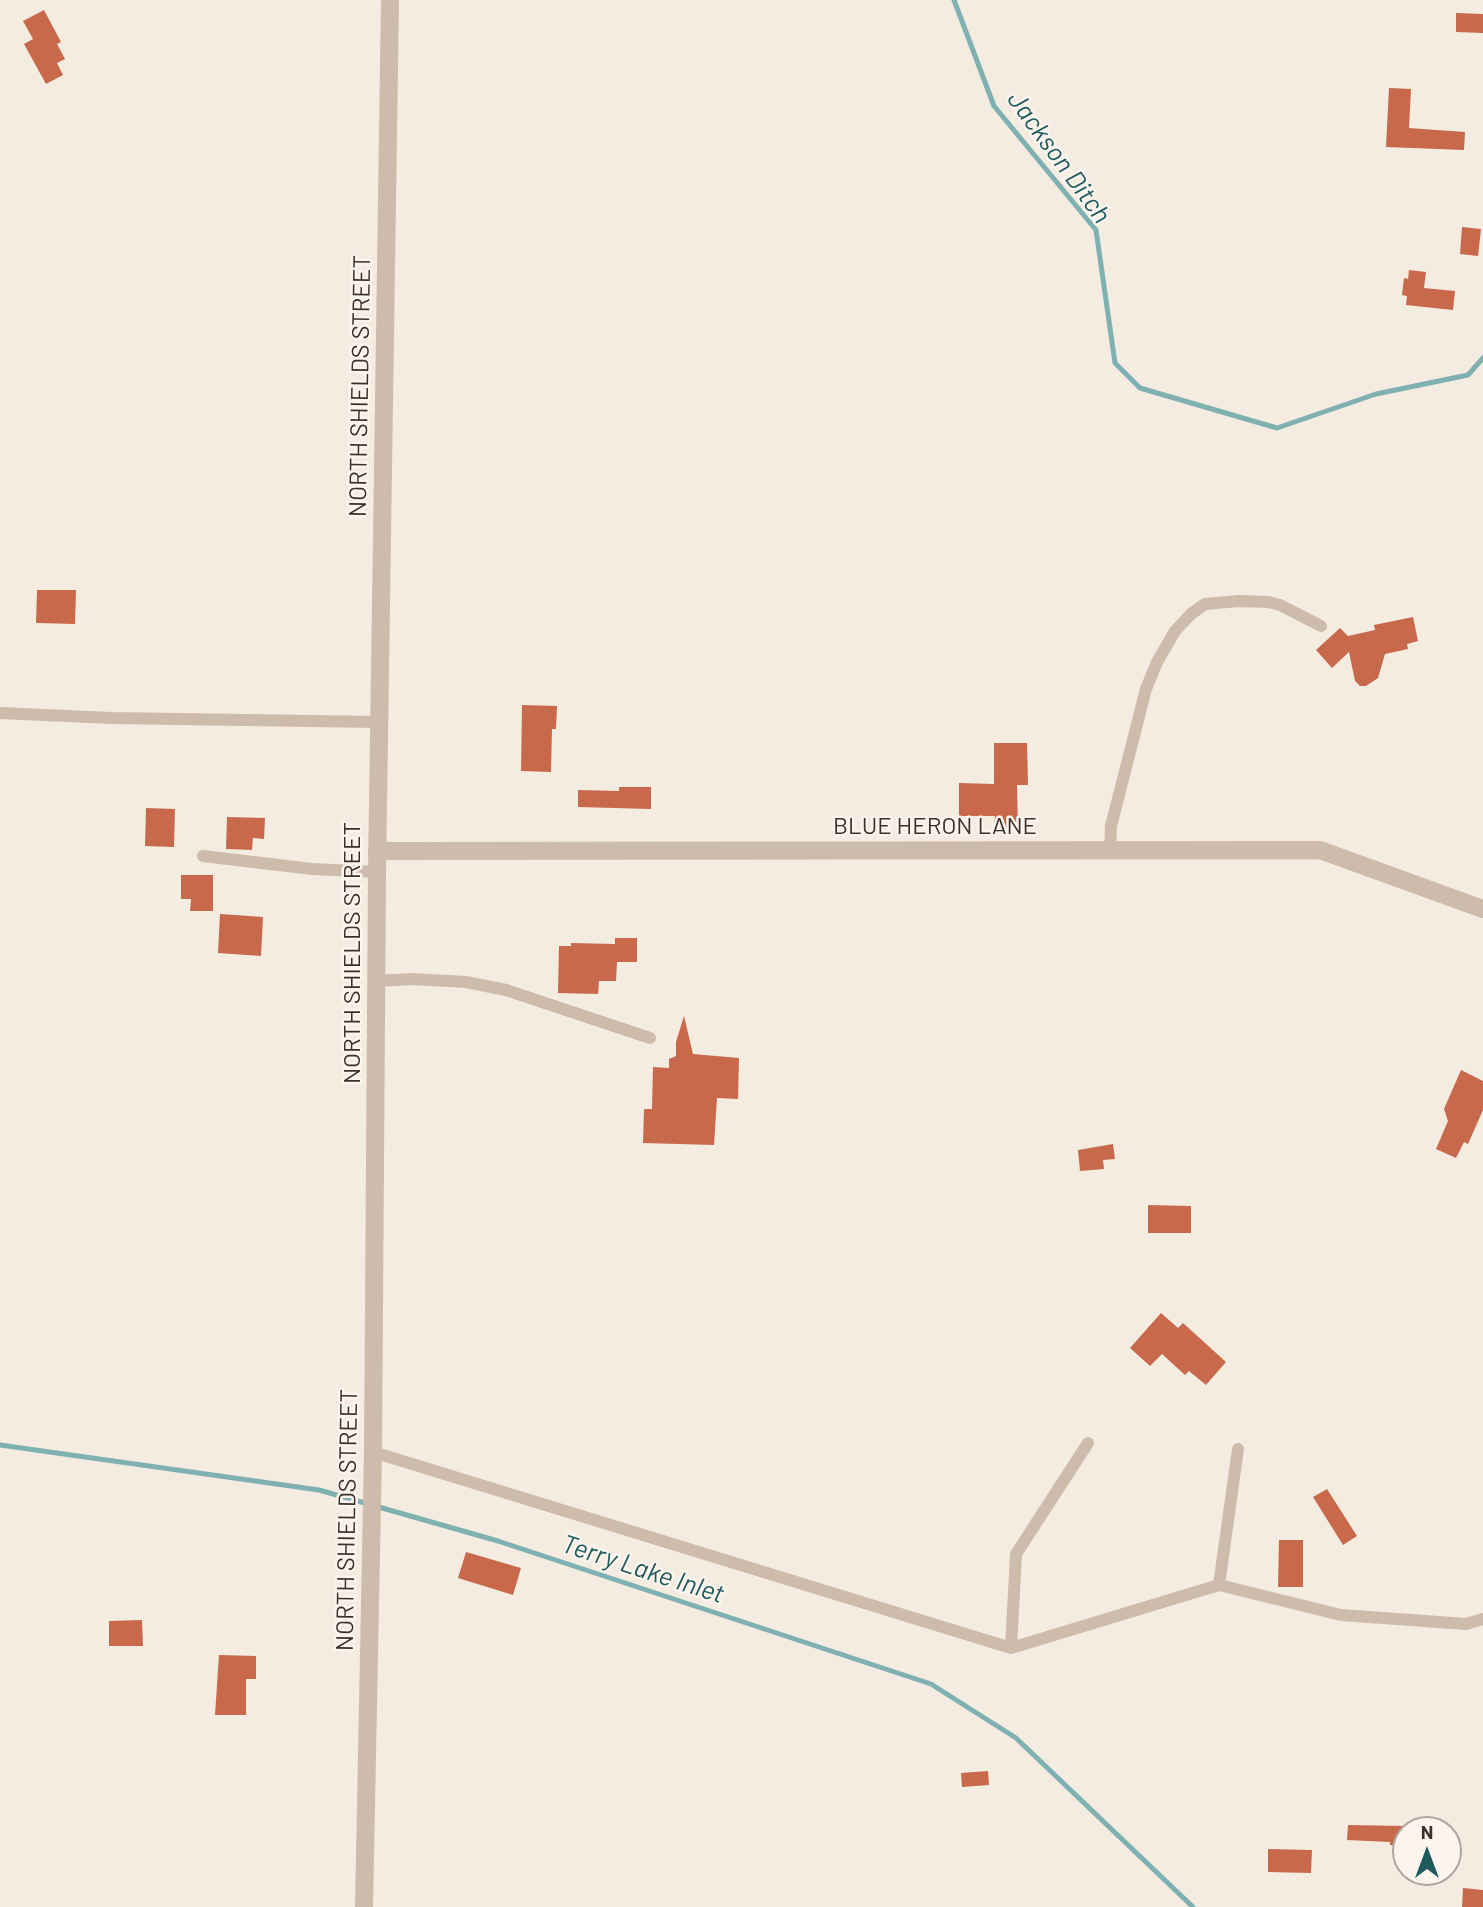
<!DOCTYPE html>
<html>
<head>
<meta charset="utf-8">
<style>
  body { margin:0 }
  #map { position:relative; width:1483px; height:1907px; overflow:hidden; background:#f4ebe1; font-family:Barlow,sans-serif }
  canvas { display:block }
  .north { position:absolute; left:1392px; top:1816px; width:70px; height:70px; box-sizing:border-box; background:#fbf5ee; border:2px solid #aea6a0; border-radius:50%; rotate:0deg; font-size:19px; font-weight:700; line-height:28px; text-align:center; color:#3b302b }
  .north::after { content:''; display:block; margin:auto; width:24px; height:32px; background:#1f5a5e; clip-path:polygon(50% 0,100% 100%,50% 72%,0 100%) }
</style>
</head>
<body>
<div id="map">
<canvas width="1483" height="1907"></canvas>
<div class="north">N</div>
</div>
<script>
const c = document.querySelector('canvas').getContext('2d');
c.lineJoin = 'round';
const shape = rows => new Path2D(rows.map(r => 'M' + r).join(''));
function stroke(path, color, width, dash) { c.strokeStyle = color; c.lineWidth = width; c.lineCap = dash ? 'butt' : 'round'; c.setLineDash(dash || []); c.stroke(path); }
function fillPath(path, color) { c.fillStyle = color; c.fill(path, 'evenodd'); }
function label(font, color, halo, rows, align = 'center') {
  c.font = font + ' Barlow,sans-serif'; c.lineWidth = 5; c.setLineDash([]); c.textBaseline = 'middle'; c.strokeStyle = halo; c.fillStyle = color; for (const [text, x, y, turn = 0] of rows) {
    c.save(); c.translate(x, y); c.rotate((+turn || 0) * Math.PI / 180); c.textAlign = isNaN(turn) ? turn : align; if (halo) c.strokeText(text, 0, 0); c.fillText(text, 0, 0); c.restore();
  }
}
stroke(shape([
  [954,0,994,106,1096,230,1115,363,1140,388,1277,428,1376,394,1468,375,1483,358],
  [0,1445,319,1490,498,1541,931,1684,1016,1738,1193,1907]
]), '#7fb0b2', 5);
fillPath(shape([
  [44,10,61,42,57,44,65,59,57,63,63,75,46,84,24,44,33,39,23,21],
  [1456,13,1483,14,1483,33,1456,32],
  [1389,88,1411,89,1409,128,1465,132,1464,150,1386,147],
  [1462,227,1481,229,1478,256,1460,254],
  [1409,270,1426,272,1424,288,1455,291,1453,310,1406,305,1407,296,1402,295,1404,278,1408,279],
  [37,590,76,590,75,624,36,623],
  [1413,617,1418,641,1407,644,1408,649,1385,654,1378,678,1366,686,1360,686,1355,681,1349,652,1332,668,1316,650,1340,628,1348,636,1375,630,1374,625],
  [522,705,557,706,556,729,552,729,551,772,521,771],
  [994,743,1027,743,1028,785,1017,785,1018,830,994,829,995,816,959,816,959,783,994,784],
  [619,787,651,787,651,809,578,807,578,790,619,791],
  [146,808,175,809,174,847,145,846],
  [227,817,265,818,264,839,253,838,252,850,226,849],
  [181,875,213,875,213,911,190,911,191,899,181,899],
  [220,914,263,917,261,956,218,953],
  [615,938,637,938,637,962,617,962,616,981,599,981,598,994,558,993,559,946,571,946,571,943,615,944],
  [684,1016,693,1054,739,1058,738,1099,717,1098,714,1145,643,1143,644,1109,652,1109,653,1067,669,1068,669,1059,676,1056,676,1042],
  [1461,1070,1483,1081,1483,1110,1468,1144,1464,1142,1456,1158,1436,1149,1448,1121,1444,1109],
  [1113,1144,1115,1159,1103,1160,1104,1169,1080,1171,1078,1150],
  [1148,1205,1191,1206,1191,1233,1148,1233],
  [1161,1313,1178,1328,1183,1323,1226,1362,1206,1385,1189,1371,1185,1375,1162,1354,1150,1366,1130,1348],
  [1327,1489,1357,1536,1343,1545,1313,1497],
  [1279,1540,1303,1540,1303,1587,1278,1587],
  [466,1552,521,1568,513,1595,458,1578],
  [142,1620,143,1646,109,1646,109,1621],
  [219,1655,256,1656,256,1679,246,1679,246,1715,215,1715],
  [988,1771,989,1785,962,1787,961,1773],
  [1348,1825,1406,1826,1406,1846,1390,1845,1390,1842,1347,1840],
  [1268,1849,1312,1850,1311,1873,1268,1872],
  [1463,1888,1483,1890,1483,1907,1462,1907]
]), '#c8694b');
stroke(shape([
  [0,713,111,718,379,722],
  [1110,850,1111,826,1146,689,1157,662,1175,631,1191,614,1205,604,1239,601,1268,602,1280,605,1321,626],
  [203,856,312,869,377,872],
  [376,981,413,979,466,982,506,990,650,1038],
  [373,1452,1011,1648,1219,1585,1341,1615,1466,1624,1483,1619],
  [1219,1585,1238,1449],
  [1011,1648,1016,1554,1088,1443]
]), '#cdbbac', 12);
stroke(shape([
  [377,851,1320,850,1483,909]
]), '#cdbbac', 18);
stroke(shape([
  [364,1907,373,1452,377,872,390,0]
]), '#cdbbac', 18);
label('24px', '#3b302b', '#fbf5ee', [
  ["NORTH SHIELDS STREET",360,386,-89],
  ["BLUE HERON LANE",935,826],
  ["NORTH SHIELDS STREET",352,953,-90],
  ["NORTH SHIELDS STREET",347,1520,-89]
]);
label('italic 26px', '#1f5a5e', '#fbf5ee', [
  ["Jackson Ditch",1059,157,54],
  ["Terry Lake Inlet",643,1569,18]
]);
</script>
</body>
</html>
